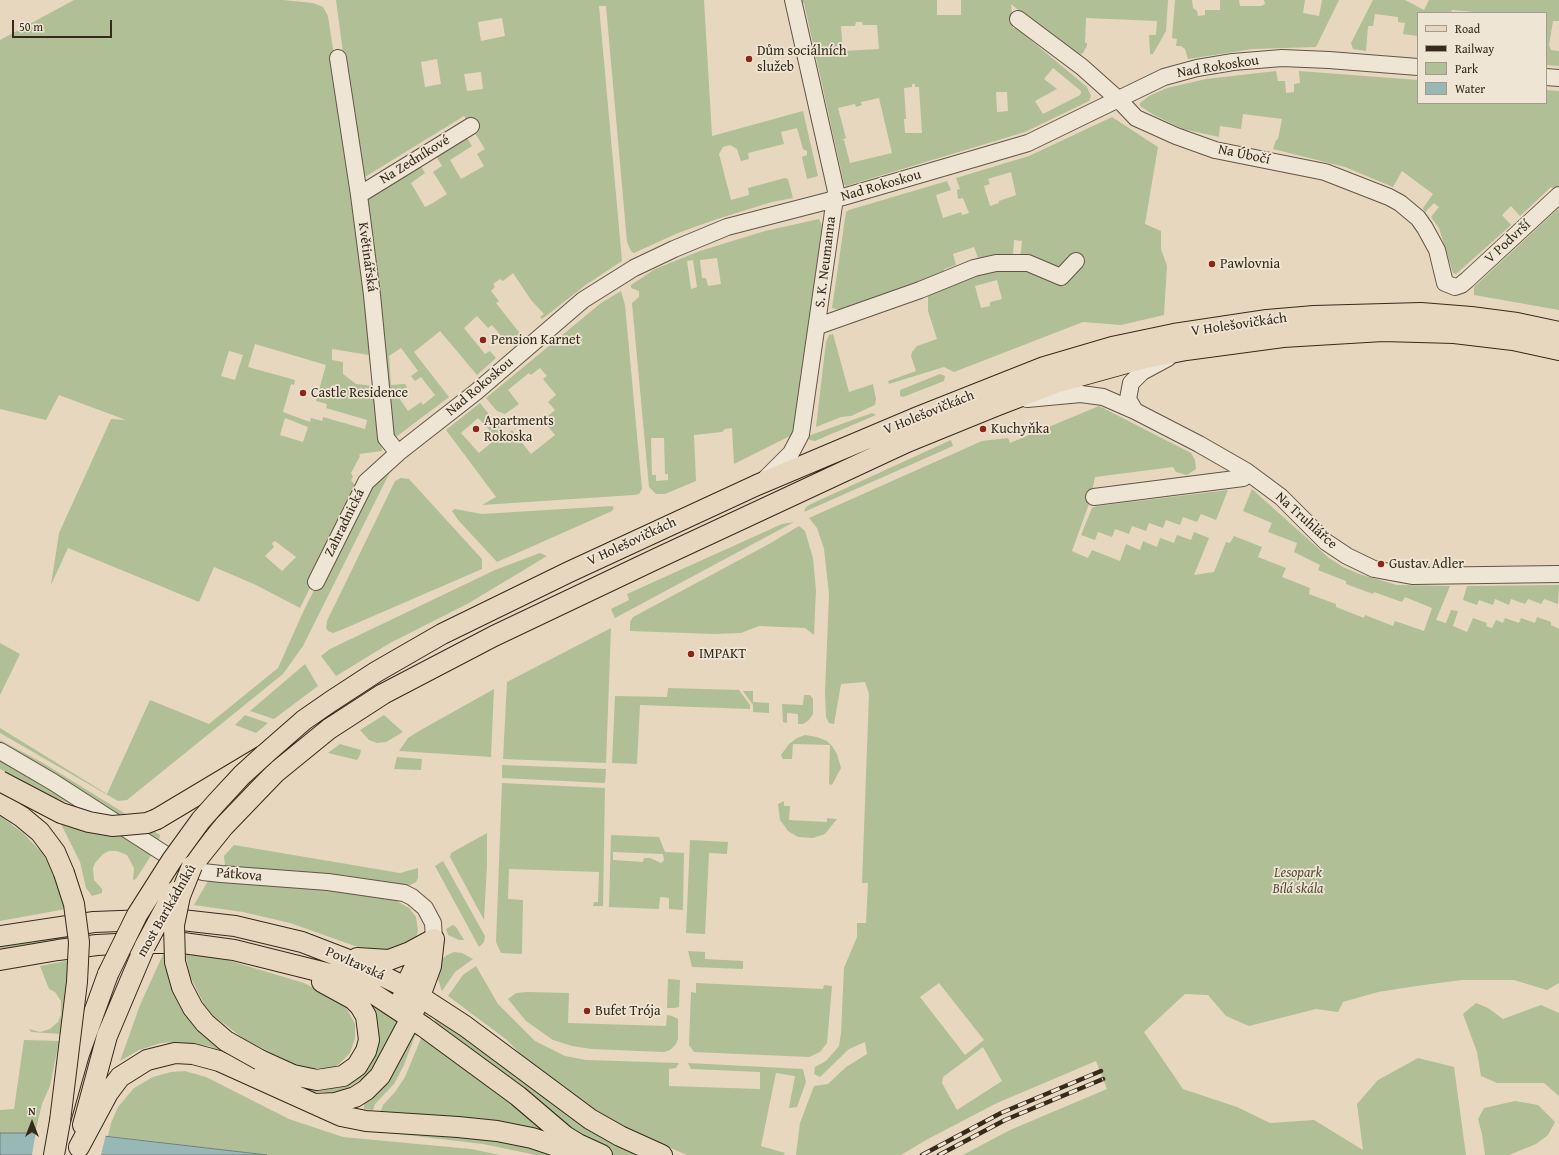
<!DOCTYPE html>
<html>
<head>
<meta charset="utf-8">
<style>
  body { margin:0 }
  #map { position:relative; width:1559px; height:1155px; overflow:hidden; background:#e7d7bf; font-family:"Gentium Book Plus",serif }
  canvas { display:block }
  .legend { position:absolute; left:1417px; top:12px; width:130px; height:92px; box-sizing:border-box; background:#efe5d5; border:1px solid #a59a8b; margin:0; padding:5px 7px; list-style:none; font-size:12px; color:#362a1b }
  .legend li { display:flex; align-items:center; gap:8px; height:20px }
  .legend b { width:20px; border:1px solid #a59a8b }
  .north { position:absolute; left:12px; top:1103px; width:40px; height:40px; -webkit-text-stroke:3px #efe5d5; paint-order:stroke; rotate:0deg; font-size:11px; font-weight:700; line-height:16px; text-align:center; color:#362a1b }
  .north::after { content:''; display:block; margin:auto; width:14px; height:18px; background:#362a1b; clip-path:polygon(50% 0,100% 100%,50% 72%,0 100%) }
  .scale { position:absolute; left:12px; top:20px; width:100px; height:18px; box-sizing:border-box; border:2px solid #362a1b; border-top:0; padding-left:5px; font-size:12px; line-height:14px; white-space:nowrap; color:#362a1b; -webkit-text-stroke:3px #efe5d5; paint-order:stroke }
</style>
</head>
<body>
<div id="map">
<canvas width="1559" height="1155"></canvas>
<ul class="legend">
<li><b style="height:5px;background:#e7d7bf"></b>Road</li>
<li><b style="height:5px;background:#362a1b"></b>Railway</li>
<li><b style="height:11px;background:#b0bf96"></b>Park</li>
<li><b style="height:11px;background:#98b8b8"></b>Water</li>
</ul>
<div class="north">N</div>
<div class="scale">50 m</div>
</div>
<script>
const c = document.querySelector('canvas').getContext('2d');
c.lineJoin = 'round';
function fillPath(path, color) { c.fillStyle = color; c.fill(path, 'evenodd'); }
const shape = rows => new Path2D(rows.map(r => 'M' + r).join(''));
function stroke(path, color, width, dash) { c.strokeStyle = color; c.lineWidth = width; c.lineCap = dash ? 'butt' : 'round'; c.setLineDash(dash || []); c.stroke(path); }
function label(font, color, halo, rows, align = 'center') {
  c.font = font + ' "Gentium Book Plus",serif'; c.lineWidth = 3.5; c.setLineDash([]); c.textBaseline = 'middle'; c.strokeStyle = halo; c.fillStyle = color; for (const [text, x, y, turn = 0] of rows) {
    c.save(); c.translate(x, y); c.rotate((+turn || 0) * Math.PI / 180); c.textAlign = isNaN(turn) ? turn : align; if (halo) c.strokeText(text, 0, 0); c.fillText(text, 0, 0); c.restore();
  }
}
fillPath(shape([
  [74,0,283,0,313,3,323,7,328,16,367,274,382,451,359,454,360,456,351,473,353,477,351,480,355,485,326,555,300,608,256,585,214,567,199,602,68,548,51,585,59,533,111,419,126,420,59,395,46,420,0,409,0,40],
  [255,344,326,365,316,401,327,404,326,408,367,420,365,429,323,417,322,421,311,418,310,422,283,412,291,384,294,385,295,380,248,367],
  [332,349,369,355,373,386,356,384,343,374,343,362,332,360],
  [229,351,243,355,235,380,221,376],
  [285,418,308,427,303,442,280,435],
  [275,541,296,557,282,571,265,556,274,547,272,543],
  [336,0,704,0,712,136,803,111,818,176,807,179,802,157,807,155,807,151,803,149,797,128,781,132,784,144,748,153,749,159,741,161,737,149,730,145,723,147,719,154,731,200,749,195,748,188,785,178,788,179,793,198,772,202,717,219,678,233,634,253,631,251,627,242,606,6,599,6,622,261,587,284,542,319,540,317,544,314,531,300,513,273,503,281,500,279,493,284,495,287,491,291,499,301,496,303,522,336,510,346,492,325,488,328,477,316,464,328,485,354,490,351,496,358,477,375,440,331,414,352,449,397,392,440,363,201,421,166,425,173,411,183,425,207,433,203,447,194,433,172,442,166,436,156,467,138,472,146,450,160,461,179,484,166,477,154,485,149,464,116,360,180],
  [502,18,505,36,481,41,478,22],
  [437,59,441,84,425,87,421,62],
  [481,72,483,89,467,91,464,74],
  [401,348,418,371,411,376,415,381,421,377,435,395,423,405,421,402,408,411,397,395,407,387,405,384,391,385,389,356],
  [800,0,937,0,937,15,961,15,961,0,1168,0,1166,31,1153,54,1150,54,1149,35,1156,35,1157,21,1086,18,1085,43,1087,43,1087,46,1083,53,1077,57,1011,4,1013,28,1016,28,1087,87,1091,96,1089,101,1025,132,846,186,844,184,804,3,801,3],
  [856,22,862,22,863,25,877,25,879,49,843,51,841,26,855,26],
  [1053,68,1081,91,1081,93,1080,95,1043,114,1035,101,1057,89,1044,79],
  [912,84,915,84,915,87,919,87,922,133,905,133,904,119,906,119,904,88,912,87],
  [996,92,1007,92,1008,111,997,112],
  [879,98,892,153,850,163,844,140,841,140,846,138,838,108,855,104,856,107,862,105,861,102],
  [1175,0,1192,0,1193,8,1197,11,1198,16,1205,15,1205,10,1220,10,1220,0,1239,0,1240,6,1261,6,1265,4,1264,0,1305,0,1303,13,1319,16,1322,0,1339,0,1316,47,1253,49,1188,59,1185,49,1181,46,1176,46,1177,39,1172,38],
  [1373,0,1405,0,1424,10,1429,0,1559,0,1559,21,1553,21,1549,45,1551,50,1559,51,1559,66,1546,65,1546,13,1486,13,1452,10,1451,13,1418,13,1418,36,1403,34,1405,23,1398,22,1398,17,1375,14,1373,26,1368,26,1366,51,1353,49,1351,43],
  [1276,71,1278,81,1285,81,1286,93,1294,92,1294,84,1300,83,1299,71,1418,80,1418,103,1546,103,1546,90,1559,91,1559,190,1556,192,1551,187,1520,216,1511,206,1502,215,1511,225,1456,274,1453,273,1439,228,1431,217,1439,207,1434,203,1425,212,1423,208,1433,194,1402,171,1393,187,1345,167,1273,149,1276,140,1278,139,1282,119,1243,114,1241,129,1220,126,1219,137,1183,129,1154,115,1140,106,1140,103,1149,96,1167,88,1206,79],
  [1112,117,1158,147,1145,224,1161,231,1161,249,1167,266,1164,315,1121,325,1083,322,954,372,944,367,889,384,888,381,916,371,911,356,912,352,917,346,937,339,928,311,928,296,931,292,983,273,1019,270,1022,241,1014,240,1013,254,993,255,978,258,974,247,953,254,956,265,944,269,945,272,903,291,843,311,832,308,846,212,849,210,947,181,951,190,936,195,943,218,961,212,962,215,969,213,963,198,958,199,957,190,960,189,956,178,1029,156],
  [1011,172,1016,195,999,201,999,203,990,206,984,186,990,184,988,179],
  [997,280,1002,299,990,302,990,306,981,308,975,286],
  [1559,208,1559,310,1474,295,1474,287],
  [819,219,822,225,794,434,734,464,732,428,725,429,722,432,694,435,696,481,665,494,656,494,649,487,632,303,639,297,639,291,631,288,631,285,655,269,700,251,765,231],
  [717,258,721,284,708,286,706,278,702,278,700,260],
  [693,260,697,287,691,289,687,261],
  [651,438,664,438,665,474,668,474,668,480,656,481,656,475,652,475],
  [621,291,625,305,642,489,639,494,634,495,482,505,496,497,446,430,480,403,506,435,512,430,531,454,555,435,543,420,555,410,548,402,556,395,543,379,547,376,540,368,531,375,529,373,508,390,519,404,505,414,497,411,486,398,601,303],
  [478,418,497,438,479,453,461,433],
  [833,334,849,392,873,384,876,399,875,405,851,416,841,417,816,427,826,342,829,335],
  [940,374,945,376,944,381,903,397,900,396,900,390],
  [1099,406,1191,453,1195,460,1196,469,1187,475,1176,472,1173,467,1095,477,1090,501,1072,551,1074,552,1088,558,1092,550,1120,561,1126,544,1140,550,1143,541,1157,547,1160,538,1174,543,1177,535,1191,540,1194,532,1209,538,1194,575,1214,572,1226,542,1230,543,1234,536,1262,547,1258,557,1286,568,1282,577,1310,588,1309,594,1336,604,1336,607,1364,618,1365,615,1393,626,1395,621,1424,631,1432,608,1405,597,1402,602,1374,592,1373,594,1346,584,1346,581,1318,570,1320,565,1294,552,1297,543,1268,532,1272,523,1243,511,1252,489,1329,558,1343,567,1359,574,1397,585,1450,586,1436,620,1446,623,1451,610,1458,611,1453,626,1467,632,1473,618,1487,623,1486,626,1492,628,1496,620,1503,623,1505,618,1519,623,1521,618,1535,623,1537,617,1551,622,1551,625,1559,629,1559,983,1547,990,1514,980,1462,980,1423,985,1378,992,1343,1002,1338,1012,1316,1009,1249,1026,1226,1016,1208,995,1185,994,1144,1032,1183,1089,1237,1107,1270,1123,1314,1120,1363,1150,1357,1104,1378,1080,1418,1058,1454,1067,1466,1155,963,1155,1010,1130,1107,1089,1096,1061,997,1103,926,1140,901,1155,796,1155,800,1123,814,1086,828,1084,846,1067,867,1054,865,1042,849,1049,820,1077,814,1074,815,1067,826,1061,839,1046,841,1033,844,968,857,937,857,923,866,923,868,883,862,883,869,694,865,682,841,684,834,724,829,723,826,717,825,693,829,594,824,549,817,528,809,518,982,441,1008,438,1010,443],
  [939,983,984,1040,965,1055,920,997],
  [983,1047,1002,1081,957,1110,942,1083,943,1077],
  [872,413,876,415,815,441,810,440,808,436],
  [951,440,953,446,804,512,806,507,811,504],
  [394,464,303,646,283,674,127,800,118,801,0,733,0,728,107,794,150,700,209,724,278,668,304,610,359,501],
  [401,478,409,479,482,559,482,569,341,630,333,633,328,631,326,628,327,621,395,481],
  [1228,490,1216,520,1201,514,1197,522,1183,517,1180,525,1166,520,1163,528,1149,523,1146,531,1132,526,1129,534,1115,529,1112,537,1098,532,1095,540,1081,535,1092,508,1097,506],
  [612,506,614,508,612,511,497,562,459,521,452,511,455,509,482,514],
  [794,522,615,618,611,609,629,600,627,594,782,524],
  [799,526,805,531,813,558,816,590,814,635,805,628,759,626,741,633,714,634,630,631,630,622,633,617,769,544],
  [540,553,547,556,469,603,390,643,336,676,321,656,330,649,495,570],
  [1559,585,1558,604,1544,599,1541,604,1528,599,1525,604,1511,599,1509,605,1495,599,1493,605,1479,600,1477,605,1463,600,1467,586],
  [611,628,606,763,503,759,507,682],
  [0,643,20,654,0,695],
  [305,664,318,686,274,719,250,711],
  [668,688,739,690,750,705,750,709,640,705,637,764,612,763,615,696,667,697],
  [494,689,491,757,399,751,408,738,419,731],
  [743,691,753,691,753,702,769,703,769,713,753,712,753,705],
  [804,695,810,695,813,699,813,714,809,720,803,724,798,724,798,714,787,713,787,723,783,722,782,704,803,705],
  [245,715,268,723,256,733,235,725],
  [384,715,403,732,386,742,377,743,369,740,360,730],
  [805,735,817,737,827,741,832,746,837,754,841,768,832,785,829,784,830,745,793,744,792,759,783,759,781,755,789,744,797,738],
  [0,740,43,763,160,835,159,840,45,768,0,743],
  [340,744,361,750,360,755,357,760,328,753],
  [397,757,422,759,421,770,394,769],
  [0,760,10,765,77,806,53,797,0,769],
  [502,765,606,769,605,783,502,778],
  [502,783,605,788,603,906,593,906,594,902,598,902,599,872,509,869,508,899,523,900,522,954,501,953,496,942],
  [784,801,784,806,790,806,789,820,827,822,827,818,837,819,825,834,813,838,798,837,788,831,780,820,778,804],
  [0,816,23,833,42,853,57,877,66,909,0,921],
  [60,822,122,834,152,854,136,879,133,880,134,868,127,855,117,851,109,851,103,854,95,863,93,868,94,880,102,889,102,893,92,896,86,888,80,862],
  [487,833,487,865,484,920,450,857,451,853],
  [611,835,659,837,665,852,684,853,683,910,669,909,669,898,660,897,659,909,609,907],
  [613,852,663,854,664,860,661,863,650,858,644,858,643,862,613,860],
  [690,840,728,842,727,854,709,853,705,934,686,933],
  [234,845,400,873,418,868,418,878,416,882,408,886,350,876,225,866,224,856],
  [443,861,485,936,484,942,479,947,435,866],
  [209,879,326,887,393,899,409,908,416,917,418,931,416,937,406,949,372,952,290,923,243,912,194,905],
  [453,925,456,927,464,940,459,940,448,935,446,929],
  [69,931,70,940,0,952,0,944],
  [165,950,239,1058,209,1046,174,1042,161,1043,139,1050,120,1061,140,1005],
  [185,951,217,957,304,983,340,1002,347,1009,355,1024,355,1038,350,1053,338,1065,330,1068,306,1068,293,1064,244,1039,214,1016,204,1004,190,976],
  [688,951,705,952,705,959,743,961,743,969,692,967],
  [454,952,462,953,473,959,455,972,442,991,438,979,437,968,440,961,447,955],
  [71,960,61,1034,31,1032,29,1029,40,1032,50,1029,58,1022,61,1015,61,1001,55,992,49,989,40,966],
  [476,966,498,1004,535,1041,565,1056,586,1060,679,1063,676,1068,669,1069,669,1086,760,1089,760,1072,691,1069,688,1063,803,1069,806,1082,797,1107,789,1108,795,1076,776,1073,761,1146,785,1153,784,1155,687,1155,628,1130,607,1119,536,1070,507,1040,448,996,463,975],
  [668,979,680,980,679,1007,674,1008,667,1008],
  [696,983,823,989,824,985,832,986,827,1043,820,1052,809,1057,694,1052,689,1045,691,992,696,993],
  [528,992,569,993,568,1023,666,1026,667,1015,672,1016,678,1019,678,1039,676,1044,670,1050,664,1052,591,1049,572,1046,553,1040,526,1021,508,999,516,993],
  [1476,1003,1488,1008,1503,1019,1541,1005,1559,1013,1559,1096,1544,1083,1497,1083,1481,1076,1477,1052,1463,1014],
  [372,1006,397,1021,397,1023,377,1064,365,1077,347,1088,334,1092,310,1092,292,1082,367,1068,374,1056,379,1042,378,1024],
  [438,1016,640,1155,614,1155,587,1144,543,1104,433,1023],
  [414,1033,416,1033,404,1065,394,1084,375,1104,373,1110,364,1109,364,1104,377,1094,387,1083,395,1070,409,1036],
  [422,1036,520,1108,541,1129,486,1119,381,1111,383,1105,395,1092,405,1077],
  [24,1040,59,1041,50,1086,42,1104,35,1133,0,1133,0,1110,14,1109],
  [185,1071,206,1077,289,1119,343,1137,471,1149,500,1155,267,1155,108,1136,111,1123,118,1107,134,1088,153,1077,171,1072],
  [1515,1101,1538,1105,1555,1122,1548,1135,1536,1144,1509,1155,1485,1155,1482,1134,1478,1119,1484,1108],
  [386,1131,449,1132,568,1155,536,1155,483,1144,390,1133]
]), '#b0bf96');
const water = shape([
  [0,1133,78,1133,267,1155,0,1155,0,1133]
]);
fillPath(water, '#98b8b8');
stroke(water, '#717f79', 1);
fillPath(shape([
  [36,1131,78,1131,106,1134,101,1155,32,1155]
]), '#e7d7bf');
const minor = shape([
  [1018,19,1082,67,1119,100,1136,118,1176,136,1215,150,1325,172,1389,197,1400,203,1418,218,1425,228,1437,250,1445,283,1455,287,1461,285,1467,280,1559,195],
  [338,58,359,195,372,295,386,438,398,453],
  [1546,77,1559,78],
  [359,195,471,126],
  [818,326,920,290,974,268,996,263,1028,263,1061,277,1076,261],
  [1027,399,1081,394,1103,397,1135,411,1199,444,1246,471,1281,497,1326,542,1347,556,1374,569,1412,576,1559,574],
  [1135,411,1128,399,1131,383,1142,372,1168,358],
  [766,478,791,453,801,434,836,191,793,0],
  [1094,497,1243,478,1246,471],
  [316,582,366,482,398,453,476,392,583,300,634,268,674,249,727,227,843,197,1028,143,1164,77,1197,68,1233,62,1282,58,1329,60,1418,67],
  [0,751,53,782,171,858,187,866,203,872,221,874,328,882,404,893,412,897,425,908,433,923,434,939]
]);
const major = shape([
  [0,803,22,817,40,832,55,852,64,873],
  [157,819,264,755,304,720,330,702,376,672,442,634,569,572,757,485,918,417,1044,367,1112,347,1174,334,1267,320,1314,316,1421,313,1471,317,1517,323,1559,332],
  [192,866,224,826,275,773,329,729,383,694,494,636,658,558,907,442,998,405,1058,382,1141,359,1186,350,1283,337,1383,331,1454,333,1513,340,1559,350],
  [0,936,94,922,173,919,235,926,302,942,354,962,405,987,465,1026,590,1119,620,1136,662,1155],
  [357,958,389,960,410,952,434,939],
  [0,960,58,950,97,945,136,943,183,943,234,950,338,976,365,988,424,1027,518,1096,565,1136,578,1144,602,1155],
  [402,1000,405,987,419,958,430,944],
  [260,1060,293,1075,317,1080,343,1076,357,1066,366,1051,369,1040,366,1016,360,1006,353,999,322,982],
  [315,1104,335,1103,355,1097,366,1090,380,1076,411,1018,420,996,431,966,434,939],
  [83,1125,107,1036,145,946],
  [79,1147,108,1093,120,1077,147,1060,175,1053,193,1054,219,1061,341,1116,366,1121,458,1127,497,1131,532,1138,580,1154],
  [54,1155,60,1121,79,1054,108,974]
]);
stroke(minor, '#625544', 18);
stroke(major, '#362a1b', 22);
stroke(minor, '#efe5d5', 16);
stroke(major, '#e7d7bf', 20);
const rail = shape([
  [922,1155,1001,1113,1101,1071],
  [939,1155,1005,1120,1103,1079]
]);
stroke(rail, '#362a1b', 4.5);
stroke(rail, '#efe5d5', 3, [9]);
const majorBridge = shape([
  [0,781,61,813,89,822,112,826,125,825,147,823,157,819],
  [192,866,180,896,174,925,175,962,182,987,193,1008,205,1023,226,1041,260,1060],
  [145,946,174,892],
  [108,974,137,915,172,860,201,820,217,802,242,775,264,755],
  [60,1121,77,982,79,942,74,904,64,873]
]);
stroke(majorBridge, '#362a1b', 22, []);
stroke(majorBridge, '#e7d7bf', 20);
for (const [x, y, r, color] of [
  [749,59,4,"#8f2418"],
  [1212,264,4,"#8f2418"],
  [483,340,4,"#8f2418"],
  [303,393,4,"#8f2418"],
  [476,429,4,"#8f2418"],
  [983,429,4,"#8f2418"],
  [1381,564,4,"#8f2418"],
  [691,654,4,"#8f2418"],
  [587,1011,4,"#8f2418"]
]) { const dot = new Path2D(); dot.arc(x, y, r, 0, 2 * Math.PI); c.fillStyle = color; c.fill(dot); stroke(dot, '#efe5d5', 1.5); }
label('14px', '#362a1b', '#efe5d5', [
  ["Dům sociálních",757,51],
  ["služeb",757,67],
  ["Pawlovnia",1220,264],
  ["Pension Karnet",491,340],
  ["Castle Residence",311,393],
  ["Apartments",484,421],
  ["Rokoska",484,437],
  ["Kuchyňka",991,429],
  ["Gustav Adler",1389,564],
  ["IMPAKT",699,654],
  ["Bufet Trója",595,1011]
], 'left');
label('14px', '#362a1b', '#efe5d5', [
  ["Nad Rokoskou",1218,67,-9],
  ["Na Úbočí",1244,155,12],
  ["Na Zedníkové",415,160,-32],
  ["Nad Rokoskou",881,186,-16],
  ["V Podvrší",1508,242,-43],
  ["Květinářská",367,257,82],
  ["S. K. Neumanna",826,262,-83],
  ["V Holešovičkách",1239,325,-8],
  ["Nad Rokoskou",480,387,-40],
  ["V Holešovičkách",929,413,-22],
  ["Na Truhlářce",1306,521,42],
  ["Zahradnická",345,523,-64],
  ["V Holešovičkách",632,542,-25],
  ["Pátkova",239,875,5],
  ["most Barikádníků",167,911,-60],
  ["Povltavská",355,964,24]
]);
label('italic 14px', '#544f3a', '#efe5d5', [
  ["Lesopark",1298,873],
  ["Bílá skála",1298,889]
]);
</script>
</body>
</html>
